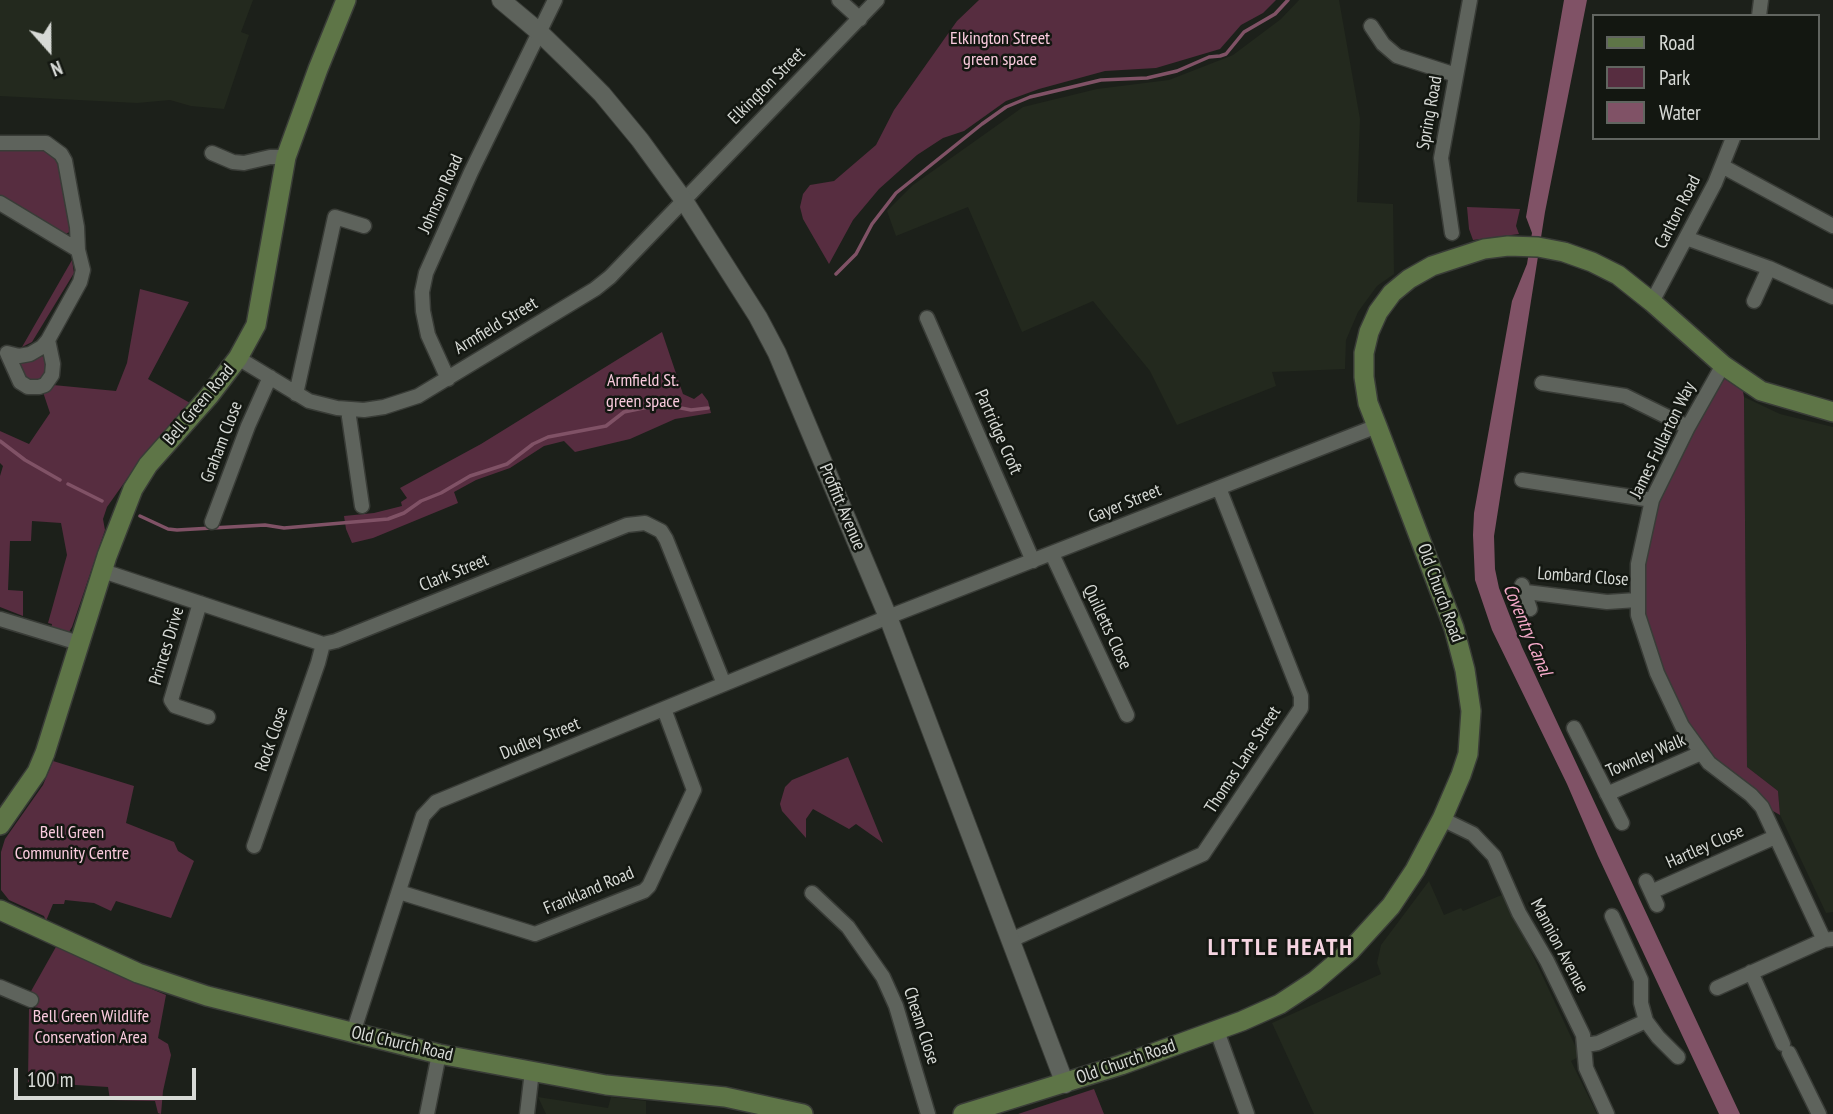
<!DOCTYPE html>
<html>
<head>
<meta charset="utf-8">
<style>
  body { margin:0 }
  #map { position:relative; width:1833px; height:1114px; overflow:hidden; background:#1c201a; font-family:"PT Sans Narrow",sans-serif }
  canvas { display:block }
  .legend { position:absolute; left:1592px; top:14px; width:228px; height:126px; box-sizing:border-box; background:#131711; border:2px solid #616560; margin:0; padding:9px 12px; list-style:none; font-size:21px; color:#d7dad6 }
  .legend li { display:flex; align-items:center; gap:14px; height:35px }
  .legend b { width:35px; border:2px solid #616560 }
  .north { position:absolute; left:14px; top:14px; width:70px; height:70px; -webkit-text-stroke:5px #131711; paint-order:stroke; rotate:159deg; font-size:19px; font-weight:700; line-height:28px; text-align:center; color:#d7dad6 }
  .north::after { content:''; display:block; margin:auto; width:24px; height:32px; background:#d7dad6; clip-path:polygon(50% 0,100% 100%,50% 72%,0 100%) }
  .scale { position:absolute; left:14px; top:1068px; width:182px; height:32px; box-sizing:border-box; border:4px solid #d7dad6; border-top:0; padding-left:9px; font-size:21px; line-height:24px; white-space:nowrap; color:#d7dad6; -webkit-text-stroke:5px #131711; paint-order:stroke }
</style>
</head>
<body>
<div id="map">
<canvas width="1833" height="1114"></canvas>
<ul class="legend">
<li><b style="height:9px;background:#5e7547"></b>Road</li>
<li><b style="height:19px;background:#572d40"></b>Park</li>
<li><b style="height:19px;background:#805266"></b>Water</li>
</ul>
<div class="north">N</div>
<div class="scale">100 m</div>
</div>
<script>
const c = document.querySelector('canvas').getContext('2d');
c.lineJoin = 'round';
function fillPath(path, color) { c.fillStyle = color; c.fill(path, 'evenodd'); }
const shape = rows => new Path2D(rows.map(r => 'M' + r).join(''));
function stroke(path, color, width, dash) { c.strokeStyle = color; c.lineWidth = width; c.lineCap = dash ? 'butt' : 'round'; c.setLineDash(dash || []); c.stroke(path); }
function label(font, color, halo, rows, align = 'center') {
  c.font = font + ' "PT Sans Narrow",sans-serif'; c.lineWidth = 5; c.setLineDash([]); c.textBaseline = 'middle'; c.strokeStyle = halo; c.fillStyle = color; for (const [text, x, y, turn = 0] of rows) {
    c.save(); c.translate(x, y); c.rotate((+turn || 0) * Math.PI / 180); c.textAlign = isNaN(turn) ? turn : align; if (halo) c.strokeText(text, 0, 0); c.fillText(text, 0, 0); c.restore();
  }
}
fillPath(shape([
  [0,0,253,0,241,32,249,35,224,109,191,106,170,100,137,103,0,96],
  [1299,0,1339,0,1360,119,1357,202,1393,204,1394,274,1377,286,1358,312,1346,340,1345,369,1272,372,1276,386,1177,425,1150,371,1093,301,1022,332,968,207,896,236,887,211,913,185,1023,107,1097,89,1169,80,1233,55,1281,19],
  [1744,397,1780,414,1833,427,1833,912,1826,913,1780,815,1778,791,1747,767],
  [1429,881,1444,915,1461,908,1463,911,1504,894,1580,1056,1571,1061,1597,1114,1314,1114,1272,1023,1381,974,1377,963,1381,945],
  [538,1097,608,1108,611,1097,646,1101,646,1114,546,1114]
]), '#23291e');
fillPath(shape([
  [979,0,1276,0,1263,13,1241,25,1220,49,1156,68,1105,71,1039,89,1006,101,964,131,943,138,917,155,879,189,853,220,829,264,803,219,800,207,803,194,810,185,834,181,876,145,894,110,957,21],
  [39,147,59,159,71,231,64,235,0,198,0,148],
  [1467,207,1520,209,1516,226,1519,234,1473,240,1469,229],
  [72,260,74,273,32,342,22,347],
  [140,289,189,302,148,379,190,403,136,466,107,507,103,519,105,530,72,627,69,632,63,632,51,629,52,624,48,623,67,555,61,523,32,521,31,541,10,541,8,590,23,591,23,616,0,607,0,476,3,466,0,463,0,431,29,444,50,413,43,392,53,385,116,391,127,363],
  [662,332,683,394,694,399,702,393,708,401,711,413,675,419,630,439,575,452,564,441,544,446,510,468,476,480,454,492,458,503,373,538,352,543,346,529,344,516,374,513,402,506,401,502,407,498,400,488,481,444],
  [39,355,47,358,47,378,30,385,17,365],
  [1723,369,1742,386,1744,397,1747,767,1778,791,1780,815,1764,806,1724,772,1671,700,1639,599,1651,517],
  [848,757,883,843,856,824,849,829,813,809,806,819,806,838,782,811,780,804,785,787,792,780],
  [53,761,134,786,126,823,174,842,178,851,194,861,171,918,116,901,111,911,94,903,65,900,64,904,53,904,46,921,44,916,9,900,1,890,1,852,5,839,43,785],
  [57,945,106,970,166,995,158,1038,168,1044,171,1055,163,1091,161,1114,158,1113,155,1101,110,1100,108,1087,28,1082,29,1009,34,1010,38,997,30,993],
  [1094,1089,1104,1114,1018,1114]
]), '#572d40');
fillPath(shape([
  [1564,0,1587,0,1545,212,1494,536,1495,569,1499,588,1522,647,1740,1114,1719,1114,1598,856,1567,784,1492,630,1475,580,1473,535,1474,513,1512,301,1527,264,1532,233,1526,217]
]), '#805266');
stroke(shape([
  [836,274,856,254,872,224,896,193,982,124,1006,107,1030,97,1101,80,1147,78,1177,71,1209,57,1220,56,1226,54,1244,32,1275,14,1288,0],
  [0,441,25,460,60,480],
  [68,484,102,501],
  [140,516,168,529,177,530,265,525,284,528,388,519,404,513,421,501,441,493,470,476,507,464,533,444,548,437,606,426,624,412,653,406,666,405,691,410,708,408]
]), '#805266', 3.5);
const minor = shape([
  [839,0,860,19],
  [1759,16,1761,0],
  [1371,26,1383,44,1397,56,1456,75],
  [0,143,46,143,61,154,65,161,77,227,78,250,0,203],
  [212,153,233,162,244,163,270,157,286,157],
  [1722,166,1833,226],
  [1452,233,1441,158,1470,0],
  [1686,238,1769,268,1833,297],
  [1754,301,1769,268],
  [1652,302,1715,183,1733,138],
  [927,318,1033,561],
  [48,340,42,347,30,354,19,356,7,353,20,382,28,387,39,387,45,385,52,375,53,364,48,340,80,282,83,270,78,250],
  [238,358,309,401,337,408,364,410,384,407,418,396,595,289,610,277,877,0],
  [1723,365,1688,427,1652,500,1638,564,1638,615,1657,673,1682,726,1709,763,1751,795,1762,807,1824,940],
  [448,379,428,335,423,311,422,292,426,273,471,172,555,0],
  [1542,383,1625,396,1688,427],
  [296,394,335,217,364,226],
  [348,410,362,506],
  [1522,480,1652,500],
  [212,522,248,426,270,377],
  [1052,554,1127,715],
  [103,571,323,644,336,641,627,525,645,523,661,531,666,539,724,684],
  [1522,585,1530,609],
  [1526,592,1607,602,1637,600],
  [200,603,171,700,175,706,208,717],
  [0,619,79,643],
  [1574,728,1622,823],
  [1607,794,1701,753],
  [1442,819,1473,834,1494,856,1519,913,1547,961,1583,1035,1586,1068,1607,1114],
  [254,846,318,663,323,644],
  [1646,881,1657,905],
  [399,892,535,934,644,891,649,886,694,790,664,709],
  [1651,892,1775,837],
  [812,893,848,927,883,977,896,1006,928,1114],
  [1612,916,1641,980,1641,1003,1646,1021,1658,1037,1678,1057],
  [1011,940,1203,854,1301,708,1301,696,1219,488],
  [1751,972,1783,1044],
  [0,987,31,1000],
  [1717,988,1824,940,1832,939],
  [1217,1031,1247,1114],
  [353,1033,423,816,436,802,888,617,1377,426],
  [1586,1045,1598,1043,1646,1021],
  [1789,1053,1819,1114],
  [427,1114,439,1054],
  [527,1114,532,1071]
]);
const tertiary = shape([
  [501,0,538,31,571,63,602,94,640,140,683,199,758,317,777,353,888,617,1065,1084]
]);
const secondary = shape([
  [0,825,37,772,45,753,107,556,133,489,148,465,209,396,238,358,256,325,286,157,318,69,346,0],
  [0,910,138,973,207,996,439,1054,606,1085,725,1097,803,1114],
  [963,1114,1121,1065,1242,1021,1280,1004,1315,981,1350,951,1391,906,1415,870,1442,819,1461,775,1468,754,1471,711,1465,670,1454,628,1377,426,1368,403,1364,377,1364,353,1369,332,1378,312,1392,293,1409,279,1432,266,1484,249,1508,246,1538,247,1564,252,1592,262,1618,275,1652,302,1723,365,1761,391,1833,412]
]);
stroke(minor, '#393c37', 17);
stroke(tertiary, '#393c37', 20);
stroke(secondary, '#393c37', 22);
stroke(minor, '#5e635c', 14);
stroke(tertiary, '#5e635c', 18);
stroke(secondary, '#5e7547', 19);
label('18px', '#facbde', '#131711', [
  ["Elkington Street",1000,39],
  ["green space",1000,60],
  ["Armfield St.",643,381],
  ["green space",643,402],
  ["Bell Green",72,833],
  ["Community Centre",72,854],
  ["Bell Green Wildlife",91,1017],
  ["Conservation Area",91,1038]
]);
label('18px', '#d7dad6', '#131711', [
  ["Elkington Street",767,86,-45],
  ["Spring Road",1430,113,-80],
  ["Johnson Road",441,194,-66],
  ["Carlton Road",1678,212,-63],
  ["Armfield Street",496,326,-31],
  ["Bell Green Road",199,405,-50],
  ["Partridge Croft",998,432,66],
  ["James Fullarton Way",1663,440,-64],
  ["Graham Close",222,442,-69],
  ["Gayer Street",1125,504,-22],
  ["Proffitt Avenue",842,507,67],
  ["Clark Street",454,573,-22],
  ["Lombard Close",1583,577,4],
  ["Old Church Road",1440,593,70],
  ["Quilletts Close",1107,627,65],
  ["Princes Drive",167,646,-73],
  ["Rock Close",272,739,-71],
  ["Dudley Street",540,739,-22],
  ["Townley Walk",1646,756,-23],
  ["Thomas Lane Street",1243,760,-57],
  ["Hartley Close",1705,847,-24],
  ["Frankland Road",589,891,-23],
  ["Mannion Avenue",1559,946,62],
  ["Cheam Close",921,1026,72],
  ["Old Church Road",402,1044,13],
  ["Old Church Road",1126,1062,-19]
]);
label('italic 19px', '#f6aaca', '#131711', [
  ["Coventry Canal",1527,630,67]
]);
c.letterSpacing = '2px';
label('bold 24px', '#f5d4e1', '#131711', [
  ["LITTLE HEATH",1281,948]
]);
c.letterSpacing = '0px';
</script>
</body>
</html>
